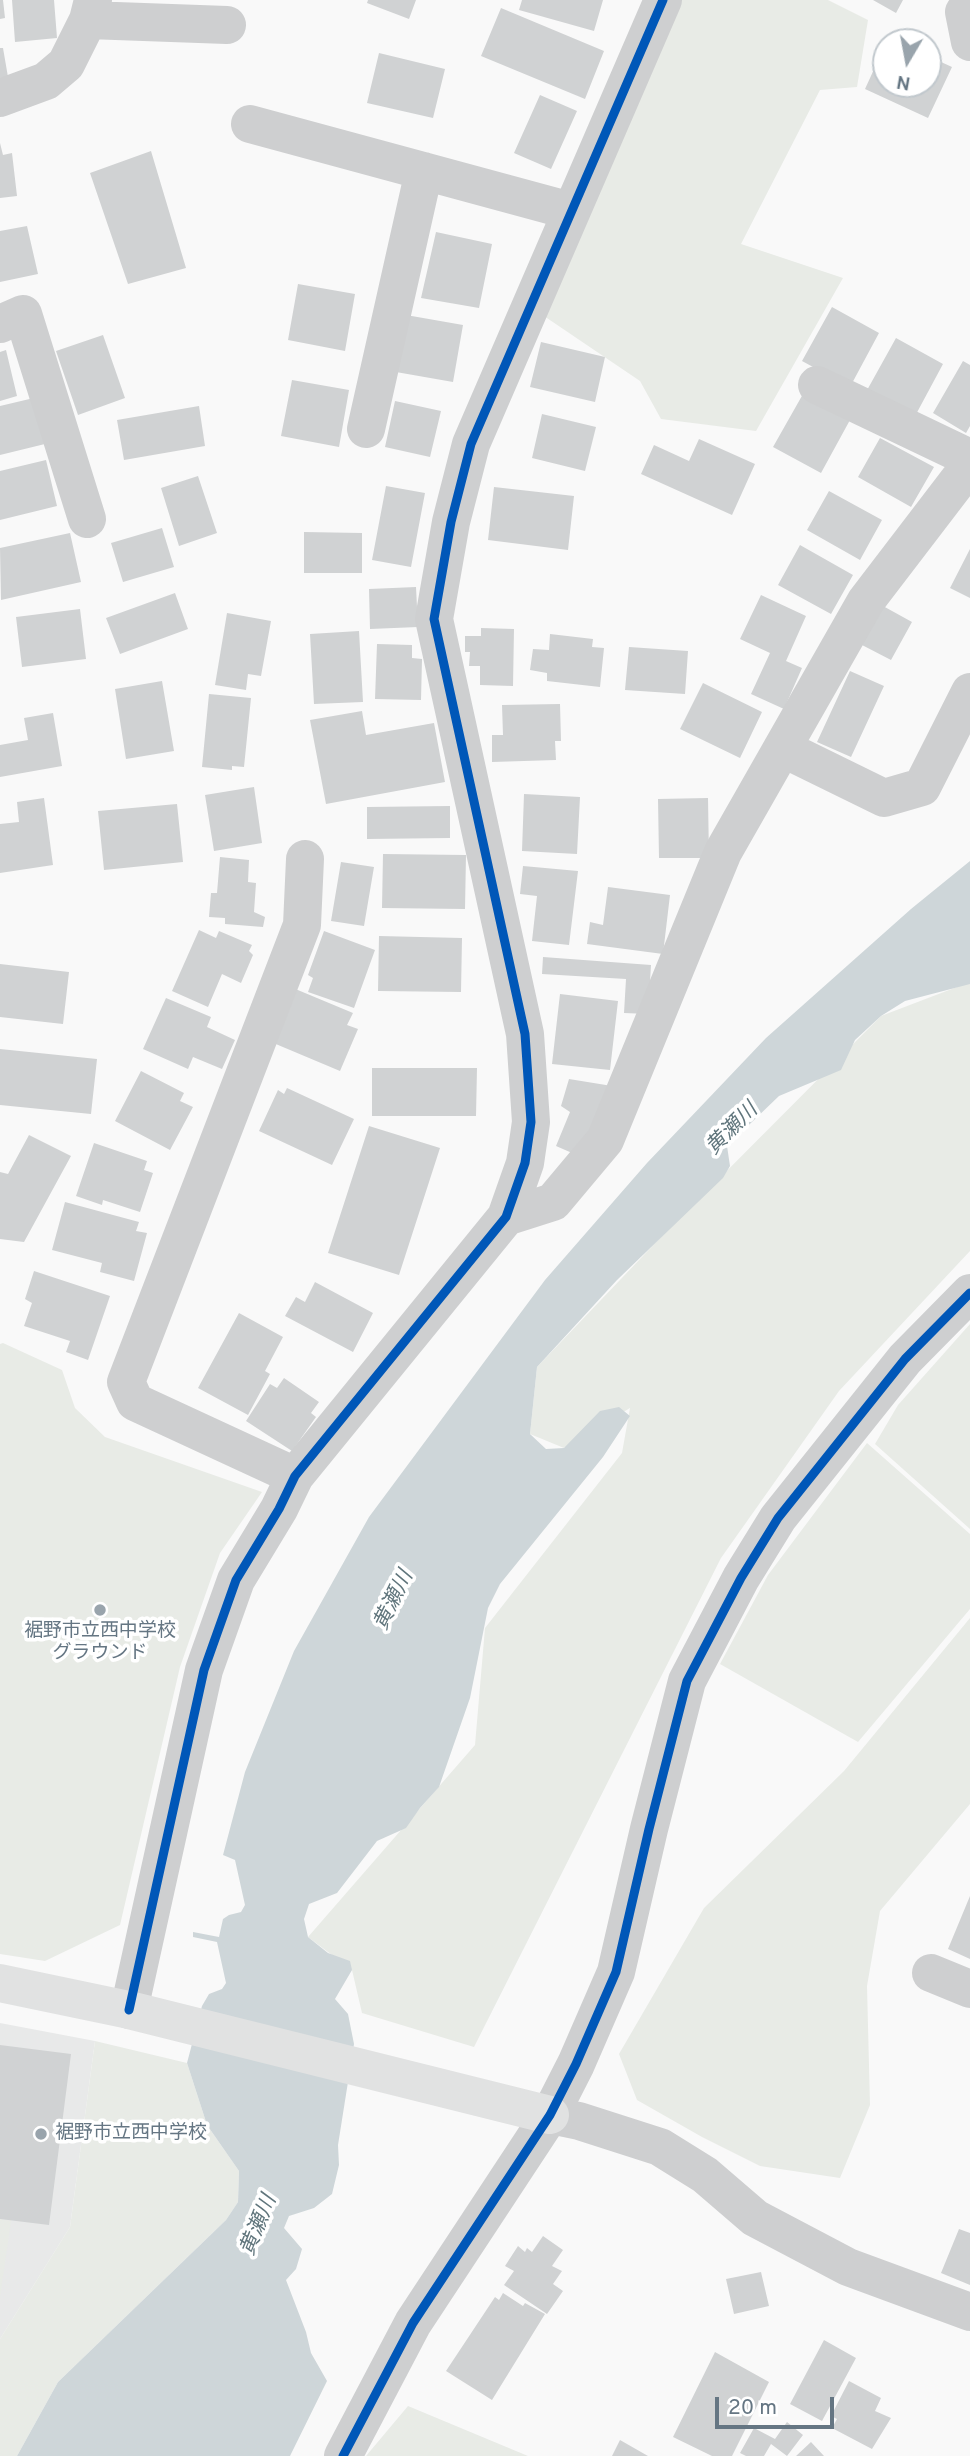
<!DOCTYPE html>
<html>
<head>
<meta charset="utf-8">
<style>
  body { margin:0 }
  #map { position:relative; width:970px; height:2456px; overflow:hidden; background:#f9f9f9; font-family:Overpass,sans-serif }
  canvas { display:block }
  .north { position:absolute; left:872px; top:28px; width:70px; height:70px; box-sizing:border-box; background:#fff; border:2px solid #c1c8cd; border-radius:50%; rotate:190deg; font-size:19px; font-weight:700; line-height:28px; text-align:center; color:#657683 }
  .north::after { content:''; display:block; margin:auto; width:24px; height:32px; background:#99a4ac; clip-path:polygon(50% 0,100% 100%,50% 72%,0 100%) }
  .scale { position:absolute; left:715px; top:2397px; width:119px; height:32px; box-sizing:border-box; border:4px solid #657683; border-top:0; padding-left:9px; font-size:21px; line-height:24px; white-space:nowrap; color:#657683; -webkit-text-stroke:5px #fff; paint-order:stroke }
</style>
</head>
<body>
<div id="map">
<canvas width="970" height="2456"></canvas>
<div class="north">N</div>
<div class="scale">20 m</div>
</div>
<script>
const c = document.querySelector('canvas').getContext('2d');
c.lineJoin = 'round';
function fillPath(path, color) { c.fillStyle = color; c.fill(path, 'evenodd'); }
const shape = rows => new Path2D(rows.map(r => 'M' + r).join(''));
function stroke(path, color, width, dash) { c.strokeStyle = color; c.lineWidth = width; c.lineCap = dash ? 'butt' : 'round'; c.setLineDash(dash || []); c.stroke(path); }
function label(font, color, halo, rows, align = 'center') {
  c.font = font + ' Overpass,"Noto Sans JP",sans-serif'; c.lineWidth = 7; c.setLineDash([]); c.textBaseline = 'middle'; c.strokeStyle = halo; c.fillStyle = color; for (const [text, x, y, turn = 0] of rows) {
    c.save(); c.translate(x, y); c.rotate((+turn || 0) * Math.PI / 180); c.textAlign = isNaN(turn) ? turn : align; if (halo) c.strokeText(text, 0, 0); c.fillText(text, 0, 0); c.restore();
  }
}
fillPath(shape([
  [0,2023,95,2041,70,2227,0,2339]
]), '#e8e9e9');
fillPath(shape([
  [665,0,828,0,868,20,857,87,820,90,741,244,843,278,756,431,661,419,640,381,541,314],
  [970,982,970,1251,839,1391,721,1558,474,2047,362,2013,352,1970,308,1937,475,1745,485,1628,622,1453,630,1408,564,1448,530,1434,537,1367,661,1237,881,1016],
  [970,1324,970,1529,875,1444,898,1405],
  [3,1343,62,1370,75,1408,105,1437,262,1492,220,1553,180,1667,120,1925,45,1961,0,1954,0,1344],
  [867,1443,970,1534,970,1609,858,1742,720,1664,768,1575],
  [970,1618,970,1804,880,1911,867,1986,870,2105,840,2178,760,2166,702,2137,637,2100,619,2054,704,1908,844,1771],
  [95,2041,187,2063,207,2125,239,2171,238,2202,226,2220,58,2382,17,2456,0,2456,0,2339,70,2227],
  [0,2219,11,2221,0,2297],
  [408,2406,528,2456,366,2456]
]), '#e8ebe6');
fillPath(shape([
  [970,861,970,984,905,1001,881,1016,855,1040,841,1070,779,1096,727,1146,730,1166,723,1178,617,1280,537,1367,530,1434,546,1449,564,1448,600,1411,619,1407,630,1416,603,1457,500,1584,488,1608,470,1698,439,1787,420,1808,406,1828,377,1841,337,1893,309,1904,304,1919,308,1937,328,1953,350,1961,352,1970,335,1999,348,2014,354,2044,338,2145,339,2165,332,2194,314,2208,289,2216,284,2228,302,2249,296,2269,286,2280,306,2332,311,2353,327,2381,290,2456,17,2456,58,2382,226,2220,238,2202,239,2171,207,2125,187,2063,202,2006,209,1994,222,1989,226,1983,217,1942,193,1937,193,1932,219,1937,223,1919,229,1915,241,1912,245,1905,235,1860,223,1855,245,1772,294,1651,369,1517,545,1280,647,1163,766,1038,911,909]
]), '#ced6d9');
fillPath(shape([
  [0,0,3,0,5,18,0,19],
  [12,0,54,0,57,38,15,42],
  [368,0,416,0,409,19,367,3],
  [522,0,603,0,594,31,519,10],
  [873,0,903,0,896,13],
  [501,8,604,51,585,99,481,56],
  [886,43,886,84,928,84,928,56,952,67,928,118,865,89],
  [0,48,3,48,8,77,0,78],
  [379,53,445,69,433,118,367,103],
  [540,95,577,111,551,169,514,153],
  [0,143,3,155,12,153,17,196,0,198],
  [151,151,186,268,128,284,90,173],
  [27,226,38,274,0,282,0,231],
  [436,232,492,244,479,308,421,298],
  [298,284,355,294,345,351,288,340],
  [832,307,879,333,850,387,802,361],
  [406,315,463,325,453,382,396,372],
  [103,335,125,398,78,415,56,351],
  [896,338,943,364,914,418,866,392],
  [541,342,605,357,595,402,530,387],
  [6,350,17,396,0,401,0,352],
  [963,361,970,365,970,426,966,433,933,413],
  [292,380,349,390,339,447,281,436],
  [803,394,850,420,821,473,773,447],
  [38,397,49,443,0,455,0,406],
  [395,401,441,411,430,457,385,447],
  [199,406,205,446,124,460,117,420],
  [542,414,596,427,585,471,532,458],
  [880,438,934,467,911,507,858,477],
  [699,439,755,464,732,515,641,474,654,445,689,461],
  [46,460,57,506,0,520,0,471],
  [198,476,217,533,179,546,161,488],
  [386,486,425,493,411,567,372,560],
  [494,487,574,496,568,550,488,540],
  [829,491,882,520,860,560,807,530],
  [162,528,174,567,123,582,111,543],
  [304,532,362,533,362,573,304,573],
  [70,533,81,582,1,600,0,548],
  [800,545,853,575,831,614,778,585],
  [970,549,970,598,950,588],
  [416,587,418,627,370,629,369,589],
  [175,593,188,629,120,654,106,618],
  [761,595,806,616,786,661,802,668,784,709,751,694,770,653,740,639],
  [883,606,912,622,891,660,862,645],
  [80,609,86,659,22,667,16,617],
  [227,613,271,621,261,676,248,674,246,690,215,685],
  [481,628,514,629,513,686,480,685,480,666,469,666,470,652,465,652,465,636,481,636],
  [359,631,363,702,314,704,310,634],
  [550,634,593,639,592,647,604,648,600,687,547,681,547,673,530,670,533,649,549,650],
  [377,644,412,645,412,658,422,659,421,700,375,699],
  [629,647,688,651,685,694,625,690],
  [850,671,884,686,851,757,817,742],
  [162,681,174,751,126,759,115,689],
  [703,683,762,712,740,758,680,729],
  [209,694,251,698,244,767,232,766,232,770,202,767],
  [560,704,561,741,555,741,556,760,492,762,492,735,503,735,502,705],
  [362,711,366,735,434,723,445,782,326,804,310,720],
  [53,713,62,766,0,777,0,745,28,740,24,718],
  [254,787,262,843,214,851,205,795],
  [524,794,580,797,577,854,522,851],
  [44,798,53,865,0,873,0,824,19,822,17,802],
  [708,798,709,858,659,858,658,799],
  [177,804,183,862,104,870,98,811],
  [450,806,450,838,367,839,367,807],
  [383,854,466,855,465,909,382,908],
  [220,857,249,860,248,882,256,883,254,912,265,917,263,927,225,924,225,918,209,917,211,893,217,893],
  [341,862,374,867,364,926,331,921],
  [523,866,578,871,569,945,532,941,537,896,520,894],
  [608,887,670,895,663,954,587,944,590,922,603,925],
  [199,930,216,938,219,931,252,945,249,951,253,955,241,983,222,974,208,1007,172,991],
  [324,931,375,950,354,1008,308,992,313,978,308,975],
  [379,936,462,938,461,992,378,991],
  [543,957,651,965,648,1014,624,1013,626,979,542,974],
  [0,964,69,972,63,1024,0,1017],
  [293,988,353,1013,347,1025,358,1029,340,1071,271,1042],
  [560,994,618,1001,610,1070,552,1064],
  [166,998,211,1017,207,1027,235,1040,222,1069,193,1057,188,1069,143,1049],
  [0,1049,97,1059,91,1114,0,1105],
  [372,1068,477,1068,476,1116,372,1116],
  [141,1071,184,1093,180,1101,193,1107,170,1150,115,1121],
  [569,1079,612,1086,579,1156,556,1146,570,1112,561,1106],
  [287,1088,354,1119,332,1165,259,1131,278,1090,284,1094],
  [369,1126,440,1148,399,1275,328,1253],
  [29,1135,71,1156,24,1242,0,1239,0,1172,8,1174],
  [94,1143,147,1161,144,1170,153,1173,140,1212,103,1200,102,1205,76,1196],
  [65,1202,139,1222,136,1231,147,1233,134,1281,100,1272,102,1263,52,1250],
  [34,1271,110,1296,88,1360,66,1352,70,1341,24,1326,32,1303,25,1299],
  [315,1282,373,1313,353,1352,285,1316,296,1297,305,1302],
  [239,1313,283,1337,265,1371,270,1374,248,1415,198,1388],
  [284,1378,319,1402,311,1413,316,1417,292,1451,246,1421,270,1384,277,1388],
  [970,1896,970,1959,948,1949],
  [0,2045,71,2054,49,2225,0,2219],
  [959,2229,970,2233,970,2285,941,2273],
  [543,2236,563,2250,552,2266,562,2271,553,2284,563,2291,547,2314,504,2285,514,2271,505,2266,518,2246,525,2252,527,2248,532,2252],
  [761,2272,769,2306,734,2314,726,2279],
  [503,2293,523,2306,525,2303,545,2314,492,2400,446,2371,495,2297,499,2300],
  [824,2340,856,2358,822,2421,790,2404],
  [715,2352,769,2382,732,2456,712,2456,673,2437],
  [849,2381,881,2398,875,2411,891,2418,872,2449,832,2428,837,2419,831,2416],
  [787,2422,803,2435,787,2456,771,2444,764,2456,746,2456,740,2453,754,2428,775,2439],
  [620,2440,648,2456,612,2456],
  [811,2442,824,2456,796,2456]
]), '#d0d2d3');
stroke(shape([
  [964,12,970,42],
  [88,20,227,25],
  [0,98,46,81,66,64,88,20,93,0],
  [250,124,571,211],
  [0,324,23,314,87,519],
  [817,385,970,458],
  [366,429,424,171],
  [782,748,884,798,922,787,970,692],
  [506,1217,553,1202,605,1140,723,852,866,601,970,465],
  [295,1476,135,1402,126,1382,302,925,305,859],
  [931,1973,970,1989],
  [129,2010,204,1670,236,1580,279,1509,295,1476,506,1217,525,1163,531,1122,525,1034,434,619,451,522,471,444,663,0],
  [550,2115,579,2121,660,2147,705,2175,755,2218,848,2267,970,2312],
  [343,2456,413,2323,550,2115,576,2064,616,1972,649,1829,687,1681,741,1578,778,1518,905,1359,970,1293]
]), '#cecfd0', 38);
stroke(shape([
  [0,1983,129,2010,550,2115]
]), '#e1e2e2', 38);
stroke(shape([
  [129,2010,204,1670,236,1580,279,1509,295,1476,506,1217,525,1163,531,1122,525,1034,434,619,451,522,471,444,663,0],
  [343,2456,413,2323,550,2115,576,2064,616,1972,649,1829,687,1681,741,1578,778,1518,905,1359,970,1293]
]), '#0057b8', 9);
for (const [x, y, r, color] of [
  [100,1610,7,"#99a4ac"],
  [41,2134,7,"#99a4ac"]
]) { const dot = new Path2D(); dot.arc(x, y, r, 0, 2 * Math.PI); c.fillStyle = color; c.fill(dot); stroke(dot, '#fff', 2.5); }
label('19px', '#657683', '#fff', [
  ["裾野市立西中学校",100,1632],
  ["グラウンド",100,1654],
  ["裾野市立西中学校",55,2134,"left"]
]);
label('italic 21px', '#60757c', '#fff', [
  ["黄瀬川",733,1130,-45],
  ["黄瀬川",395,1601,-64],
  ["黄瀬川",260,2226,-68]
]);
</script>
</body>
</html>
